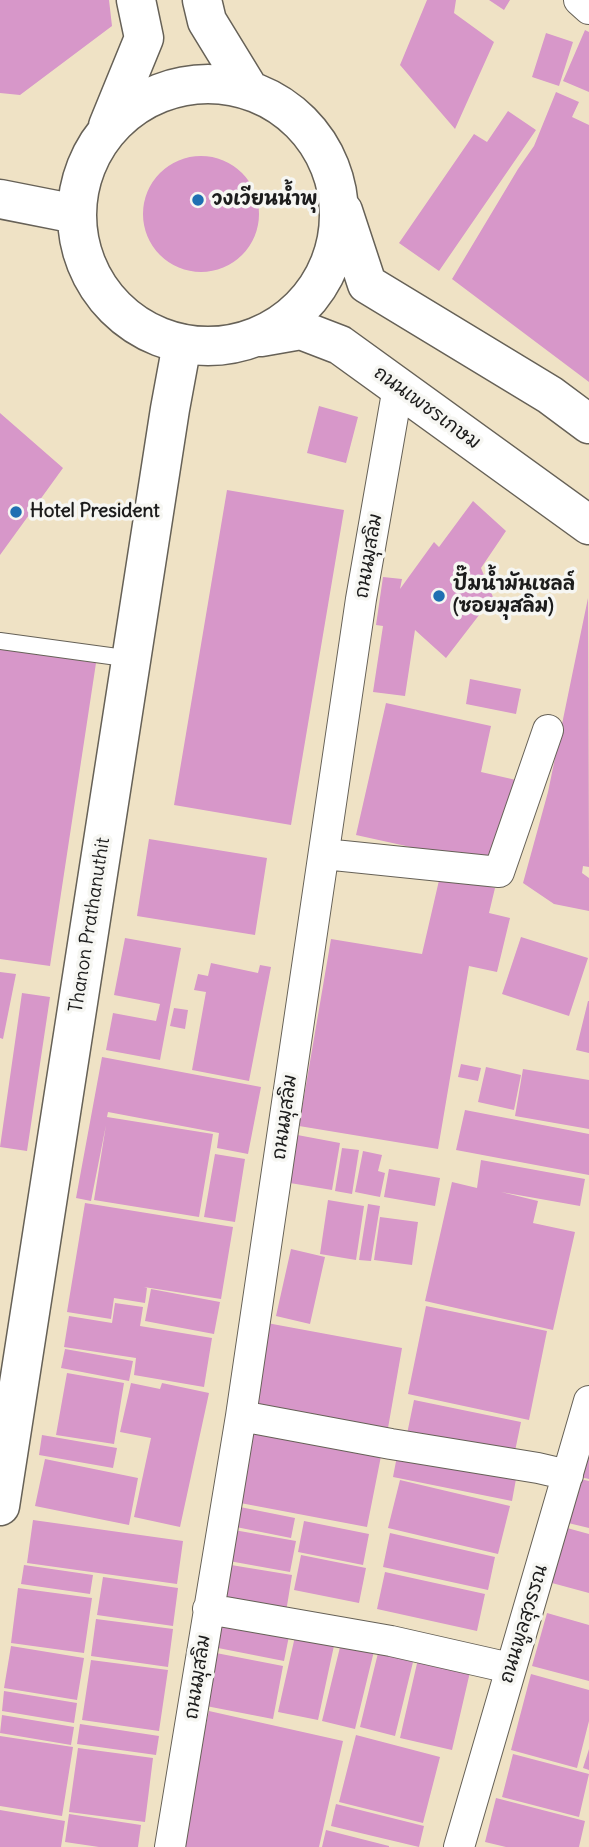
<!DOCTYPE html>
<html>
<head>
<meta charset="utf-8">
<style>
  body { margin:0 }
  canvas { display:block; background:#efe2c5 }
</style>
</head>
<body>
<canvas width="589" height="1847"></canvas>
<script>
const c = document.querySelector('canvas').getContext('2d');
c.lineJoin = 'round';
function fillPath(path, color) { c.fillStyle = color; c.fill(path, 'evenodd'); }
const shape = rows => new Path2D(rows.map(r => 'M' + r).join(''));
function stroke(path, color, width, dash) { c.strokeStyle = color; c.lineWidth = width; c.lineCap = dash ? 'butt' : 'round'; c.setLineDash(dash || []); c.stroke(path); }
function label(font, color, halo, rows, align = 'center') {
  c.font = font + ' Delius,"Playpen Sans Thai",sans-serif'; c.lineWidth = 7; c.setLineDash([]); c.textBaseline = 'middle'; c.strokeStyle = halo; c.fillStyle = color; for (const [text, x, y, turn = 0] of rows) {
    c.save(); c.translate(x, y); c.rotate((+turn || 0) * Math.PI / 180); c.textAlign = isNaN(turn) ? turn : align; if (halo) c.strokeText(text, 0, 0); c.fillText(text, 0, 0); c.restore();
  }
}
fillPath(shape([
  [0,0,109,0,112,26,20,95,0,93],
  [427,0,456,0,454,13,494,42,455,129,400,65],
  [489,0,510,0,504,10],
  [585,30,589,32,589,92,563,81],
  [546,33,573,42,559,86,532,77],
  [556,92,579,102,572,117,589,125,589,382,452,279,518,169,534,146],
  [508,111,536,130,439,271,399,243,474,134,487,142],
  '143 214a58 58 0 1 1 116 0a58 58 0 1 1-116 0Z',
  [319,406,358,417,346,463,307,453],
  [0,413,63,468,0,555],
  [227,490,344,510,291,825,174,805],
  [473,501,506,531,481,568,493,597,446,658,415,630,405,696,373,692,383,626,376,625,383,577,402,579,400,589,434,542,439,547],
  [588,598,589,867,583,866,582,873,589,878,589,911,554,904,523,883,548,792],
  [0,648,96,663,50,966,0,959],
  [470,679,521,689,516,714,466,704],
  [386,703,491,726,481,772,516,780,497,866,356,835],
  [149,839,267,858,255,935,137,916],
  [440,876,495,888,489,913,510,918,497,972,469,966,438,1149,299,1126,331,939,422,954],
  [521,937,588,958,569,1016,502,994],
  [125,938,181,948,160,1060,106,1050,113,1013,156,1021,160,1004,114,995],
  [211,963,258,973,260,965,271,967,249,1081,192,1070,206,992,194,990,198,974,208,976],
  [0,972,16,974,3,1039,0,1038],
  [22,993,50,997,27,1151,0,1147],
  [588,1001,589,1001,589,1053,576,1050],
  [174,1008,188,1010,185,1029,170,1026],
  [102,1057,261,1087,248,1154,217,1148,219,1133,108,1112,107,1117,213,1134,199,1217,94,1200,106,1125,91,1201,76,1198],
  [461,1064,481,1068,478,1081,458,1077],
  [486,1067,521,1075,514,1110,478,1102],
  [523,1069,589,1080,589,1129,515,1116],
  [465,1110,589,1134,589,1175,456,1150],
  [292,1134,340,1143,332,1190,284,1182],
  [342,1148,359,1150,352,1194,335,1191],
  [363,1151,382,1155,378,1171,385,1173,380,1197,355,1192],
  [215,1154,245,1159,235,1222,204,1217],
  [481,1160,585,1179,580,1206,501,1192,538,1201,533,1223,575,1232,553,1330,425,1301,452,1182,477,1188],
  [389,1169,440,1178,435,1206,384,1197],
  [328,1200,364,1206,356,1260,320,1254],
  [85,1203,233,1227,221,1299,144,1287,147,1288,145,1303,114,1298,111,1319,67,1312],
  [368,1204,380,1206,371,1261,359,1260],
  [380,1217,418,1222,412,1265,374,1260],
  [291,1249,325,1257,310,1324,276,1316],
  [151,1289,220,1302,214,1334,145,1321],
  [115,1303,143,1307,140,1326,212,1338,204,1387,134,1375,136,1358,64,1347,69,1316,112,1323],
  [426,1306,547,1331,529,1420,408,1394],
  [267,1323,402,1348,388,1428,252,1403],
  [65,1349,133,1361,129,1381,61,1368],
  [67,1373,124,1383,114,1444,56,1435],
  [131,1383,160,1389,162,1383,209,1393,180,1527,134,1517,151,1438,120,1432],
  [414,1400,521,1422,514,1456,407,1434],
  [250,1425,382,1451,367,1527,235,1502],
  [42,1435,117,1448,113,1468,39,1455],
  [397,1456,516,1479,512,1501,393,1477],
  [585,1456,589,1457,589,1479,580,1477],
  [45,1459,138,1478,129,1525,35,1506],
  [576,1478,589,1481,589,1528,564,1522],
  [400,1480,510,1506,498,1554,388,1528],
  [235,1506,295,1518,291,1538,231,1526],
  [33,1520,183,1541,177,1584,27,1563],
  [304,1521,369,1534,363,1565,298,1552],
  [567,1528,589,1534,589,1593,552,1583],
  [234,1530,296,1541,290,1572,229,1561],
  [390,1533,495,1557,488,1590,383,1567],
  [301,1555,366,1568,359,1603,294,1590],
  [24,1565,93,1575,90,1594,21,1584],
  [231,1565,292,1575,286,1612,225,1601],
  [385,1572,485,1594,477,1631,377,1609],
  [103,1577,178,1588,173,1626,97,1615],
  [18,1588,92,1598,84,1653,11,1643],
  [547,1613,589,1625,589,1681,532,1666],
  [96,1619,173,1629,168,1667,91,1656],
  [217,1622,289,1636,284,1661,213,1647],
  [296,1632,335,1641,318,1720,278,1712],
  [341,1643,374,1651,355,1729,322,1721],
  [11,1646,84,1658,77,1700,4,1688],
  [216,1653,283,1666,273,1719,206,1706],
  [378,1653,413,1662,395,1736,360,1727],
  [418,1659,470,1672,452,1750,400,1738],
  [91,1660,168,1670,159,1731,82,1720],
  [531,1674,589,1690,589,1721,577,1768,511,1750],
  [4,1691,77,1703,74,1723,2,1711],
  [209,1711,343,1741,319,1847,179,1847],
  [2,1715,74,1727,71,1745,0,1733],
  [80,1724,159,1736,156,1755,77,1744],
  [356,1735,440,1757,423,1823,339,1802],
  [0,1736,73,1747,62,1816,0,1806],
  [78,1748,153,1758,145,1822,69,1812],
  [589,1749,589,1770,583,1768],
  [513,1754,589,1774,579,1817,502,1797],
  [496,1798,585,1821,579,1847,506,1847,485,1842],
  [336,1804,424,1826,419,1847,331,1826],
  [0,1810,65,1821,61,1847,0,1847],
  [69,1814,141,1825,138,1847,99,1847,65,1842],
  [326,1830,389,1846,389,1847,322,1847]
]), '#d797c9');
const service = shape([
  [0,641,132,659]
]);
const minor = shape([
  [579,0,589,9],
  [324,854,499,872,548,730],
  [241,1416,391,1444,538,1468,568,1475],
  [208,1609,391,1641,510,1668],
  [170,1847,241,1416,361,599,398,387],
  [459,1847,589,1401]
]);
const tertiary = shape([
  [0,1506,170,409,182,344]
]);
const secondary = shape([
  [202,0,207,21,248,88],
  '77 215a131 131 0 1 1 262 0a131 131 0 1 1-262 0Z',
  [108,126,144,38,136,0],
  [0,199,76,214],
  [343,211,367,284,550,395,589,424],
  [261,337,301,330,340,345,589,525]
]);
stroke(service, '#666157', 18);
stroke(minor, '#666157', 32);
stroke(tertiary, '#666157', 41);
stroke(secondary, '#666157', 41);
stroke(service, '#fff', 16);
stroke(minor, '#fff', 30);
stroke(tertiary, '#fff', 38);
stroke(secondary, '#fff', 38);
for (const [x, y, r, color] of [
  [198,200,7,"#1f6fb2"],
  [16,512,7,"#1f6fb2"],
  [439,596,7,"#1f6fb2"]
]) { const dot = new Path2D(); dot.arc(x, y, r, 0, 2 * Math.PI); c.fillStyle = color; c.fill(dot); stroke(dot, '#f6f6f2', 2.5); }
label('bold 19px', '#1c1c1c', '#f6f6f2', [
  ["วงเวียนน้ำพุ",212,200],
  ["Hotel President",30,512],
  ["ปั๊มน้ำมันเชลล์",453,585],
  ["(ซอยมุสลิม)",453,607]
], 'left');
label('19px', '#1c1c1c', '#f6f6f2', [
  ["ถนนเพชรเกษม",427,408,36],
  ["ถนนมุสลิม",369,556,-80],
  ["Thanon Prathanuthit",90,925,-81],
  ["ถนนมุสลิม",285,1117,-82],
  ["ถนนพูลสุวรรณ",524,1624,-73],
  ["ถนนมุสลิม",198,1677,-81]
]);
</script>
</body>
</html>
